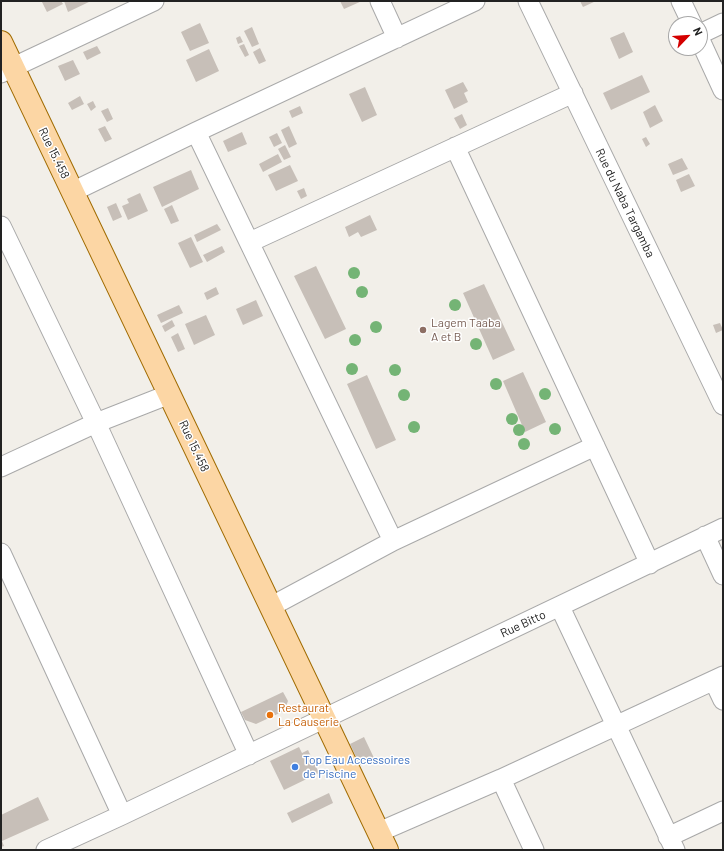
<!DOCTYPE html>
<html>
<head>
<meta charset="utf-8">
<style>
  body { margin:0 }
  #map { position:relative; width:724px; height:851px; overflow:hidden; background:#f2efe9; font-family:Barlow,sans-serif }
  canvas { display:block }
  .frame { position:absolute; inset:0; border:2px solid #222; pointer-events:none }
  .north { position:absolute; left:668px; top:16px; width:40px; height:40px; box-sizing:border-box; background:#fff; border:1px solid #a7a7a7; border-radius:50%; rotate:65deg; font-size:11px; font-weight:700; line-height:16px; text-align:center; color:#222 }
  .north::after { content:''; display:block; margin:auto; width:14px; height:18px; background:#d40000; clip-path:polygon(50% 0,100% 100%,50% 72%,0 100%) }
</style>
</head>
<body>
<div id="map">
<canvas width="724" height="851"></canvas>
<div class="frame"></div>
<div class="north">N</div>
</div>
<script>
const c = document.querySelector('canvas').getContext('2d');
c.lineJoin = 'round';
function fillPath(path, color) { c.fillStyle = color; c.fill(path, 'evenodd'); }
const shape = rows => new Path2D(rows.map(r => 'M' + r).join(''));
function stroke(path, color, width, dash) { c.strokeStyle = color; c.lineWidth = width; c.lineCap = dash ? 'butt' : 'round'; c.setLineDash(dash || []); c.stroke(path); }
function label(font, color, halo, rows, align = 'center') {
  c.font = font + ' Barlow,sans-serif'; c.lineWidth = 3; c.setLineDash([]); c.textBaseline = 'middle'; c.strokeStyle = halo; c.fillStyle = color; for (const [text, x, y, turn = 0] of rows) {
    c.save(); c.translate(x, y); c.rotate((+turn || 0) * Math.PI / 180); c.textAlign = isNaN(turn) ? turn : align; if (halo) c.strokeText(text, 0, 0); c.fillText(text, 0, 0); c.restore();
  }
}
fillPath(shape([
  [43,1,61,1,63,4,47,12,42,2],
  [64,1,91,1,68,12],
  [340,1,362,1,344,9],
  [580,1,596,1,583,7],
  [200,23,209,43,190,51,181,32],
  [252,27,259,44,252,47,244,31],
  [624,32,633,52,619,59,610,38],
  [240,36,243,42,238,44,236,38],
  [244,44,249,55,245,57,239,46],
  [97,46,101,53,87,60,83,52],
  [260,48,266,61,259,64,253,52],
  [209,49,219,71,196,82,186,60],
  [73,60,80,74,65,81,58,66],
  [642,75,650,92,611,110,603,93],
  [463,82,468,91,464,93,468,102,454,109,445,90],
  [365,87,377,115,362,122,349,94],
  [80,96,84,104,72,110,68,103],
  [93,101,96,107,91,111,87,104],
  [655,105,663,121,650,128,643,112],
  [300,106,303,113,292,118,289,111],
  [108,108,113,119,107,122,101,111],
  [462,114,467,125,460,129,454,118],
  [105,126,112,139,105,142,98,129],
  [289,126,297,144,289,148,281,130],
  [242,132,247,144,228,152,223,141],
  [277,133,282,143,274,147,269,137],
  [646,137,650,144,646,147,642,139],
  [285,145,291,157,284,160,278,149],
  [278,154,282,162,263,172,259,164],
  [682,158,688,169,673,175,668,164],
  [290,165,298,181,276,191,268,175],
  [191,170,199,189,162,207,153,187],
  [689,174,695,186,681,192,676,180],
  [304,188,307,196,301,199,297,191],
  [140,193,148,211,128,220,122,206,129,203,127,199],
  [116,203,122,217,113,221,107,207],
  [172,205,179,221,171,224,164,209],
  [370,215,377,230,361,237,358,232,349,237,345,227],
  [217,224,221,230,197,242,194,235],
  [191,237,203,262,190,268,178,243],
  [222,246,225,252,207,262,203,255],
  [316,266,346,329,325,339,294,276],
  [484,284,515,350,493,360,463,293],
  [216,287,219,294,207,300,204,293],
  [256,300,263,316,243,325,236,309],
  [179,305,183,313,161,323,157,315],
  [206,315,215,335,194,345,185,324],
  [172,320,175,326,165,332,162,326],
  [720,323,723,330,716,333,713,325],
  [178,333,185,349,178,352,171,337],
  [523,372,546,422,525,432,503,381],
  [367,375,396,440,376,449,347,384],
  [283,692,288,701,284,711,256,724,245,720,241,712],
  [364,737,374,758,360,765,350,744],
  [299,747,302,753,308,750,319,773,284,790,270,761],
  [329,793,333,803,292,823,287,813],
  [38,797,49,820,2,841,4,846,1,847,1,815]
]), '#c7bfb8');
const minor = shape([
  [380,1,397,38],
  [528,1,723,405],
  [681,1,692,24],
  [700,34,723,23],
  [700,40,723,90],
  [1,73,154,1],
  [196,132,393,541],
  [455,147,650,564],
  [72,192,196,132,475,1],
  [1,226,96,423,249,755],
  [250,242,573,93],
  [1,467,96,423,170,394],
  [705,536,723,575],
  [1,553,122,815],
  [270,607,393,541,595,446],
  [560,607,675,850],
  [714,681,723,700],
  [501,779,534,850],
  [379,832,501,779,723,676],
  [668,837,723,811],
  [46,850,122,815,723,528]
]);
const major = shape([
  [1,42,387,850]
]);
stroke(minor, '#a9a9a9', 21);
stroke(major, '#a06b00', 24);
stroke(minor, '#fff', 19);
stroke(major, '#fcd6a4', 22);
c.fillStyle = '#74b475';
for (const [x, y] of [
  [354,273],
  [362,292],
  [455,305],
  [376,327],
  [355,340],
  [476,344],
  [352,369],
  [395,370],
  [496,384],
  [545,394],
  [404,395],
  [512,419],
  [414,427],
  [555,429],
  [519,430],
  [524,444]
]) { c.beginPath(); c.arc(x, y, 6, 0, 2 * Math.PI); c.fill(); }
for (const [x, y, r, color] of [
  [423,330,4,"#8d6e63"],
  [270,715,4,"#e8710a"],
  [295,767,4,"#3f7fe0"]
]) { const dot = new Path2D(); dot.arc(x, y, r, 0, 2 * Math.PI); c.fillStyle = color; c.fill(dot); stroke(dot, '#fff', 1.5); }
label('12px', '#222', '#fff', [
  ["Rue 15.458",54,153,64],
  ["Rue du Naba Targamba",625,203,64],
  ["Rue 15.458",194,446,65],
  ["Rue Bitto",523,624,-25]
]);
label('12px', '#785e54', '#fff', [
  ["Lagem Taaba",431,323],
  ["A et B",431,337]
], 'left');
label('12px', '#c56008', '#fff', [
  ["Restaurat",278,708],
  ["La Causerie",278,722]
], 'left');
label('12px', '#366cbe', '#fff', [
  ["Top Eau Accessoires",303,760],
  ["de Piscine",303,774]
], 'left');
</script>
</body>
</html>
